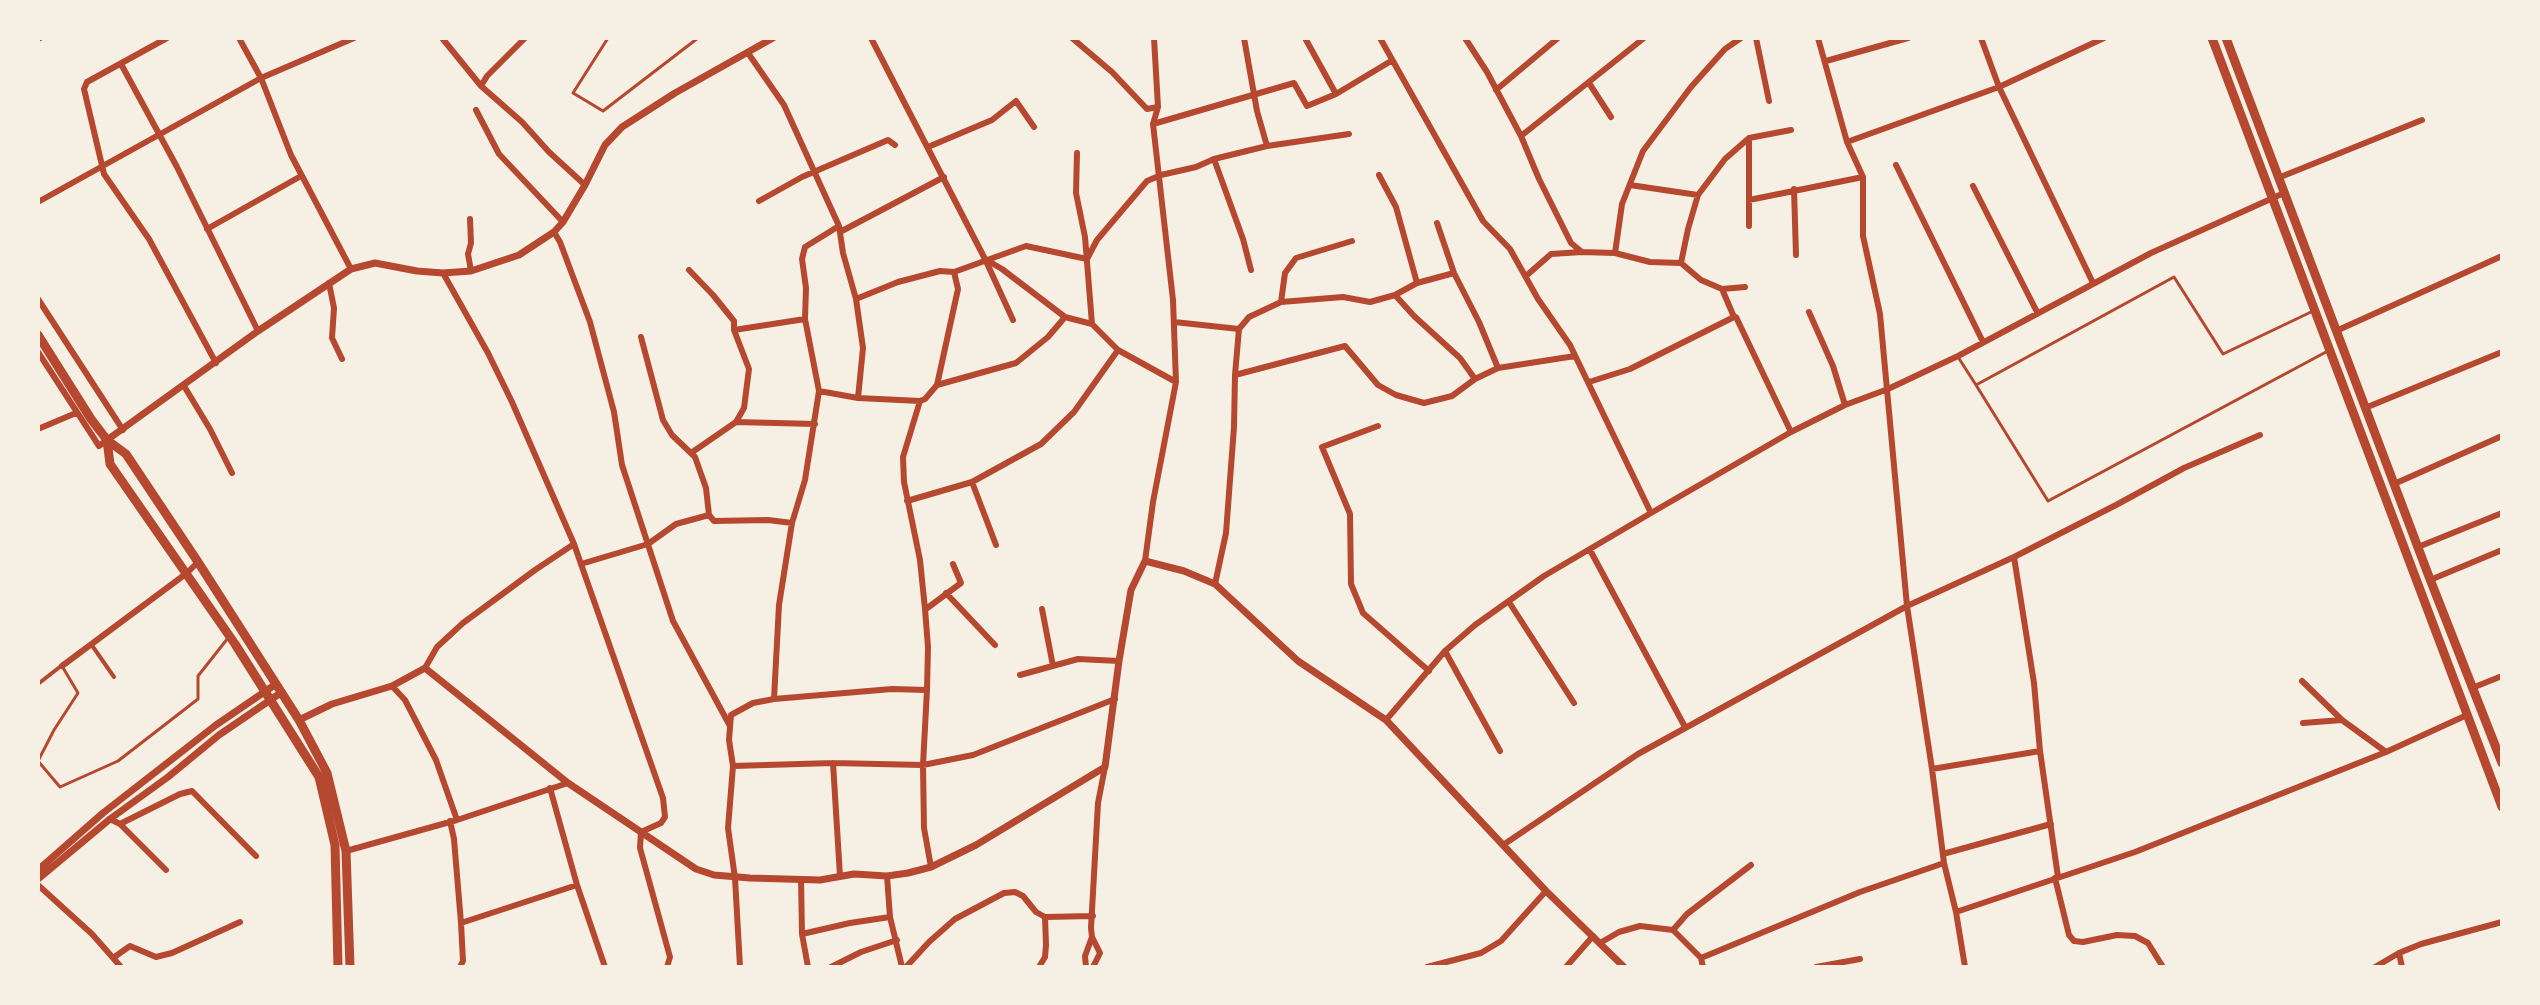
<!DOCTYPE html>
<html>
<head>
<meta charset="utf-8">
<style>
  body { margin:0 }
  #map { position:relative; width:2540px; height:1005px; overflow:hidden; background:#f6efe4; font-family:"Fira Sans",sans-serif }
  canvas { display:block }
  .frame { position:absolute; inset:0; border:40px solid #f6efe4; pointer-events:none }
</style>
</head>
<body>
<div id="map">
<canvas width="2540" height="1005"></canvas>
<div class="frame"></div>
</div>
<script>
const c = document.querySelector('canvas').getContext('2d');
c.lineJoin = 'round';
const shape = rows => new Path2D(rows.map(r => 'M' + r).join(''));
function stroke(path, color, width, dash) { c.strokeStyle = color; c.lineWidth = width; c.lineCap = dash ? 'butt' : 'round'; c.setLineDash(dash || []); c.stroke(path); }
stroke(shape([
  [608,38,573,93,603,111,698,38],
  [1958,357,1976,385,2174,277,2223,354,2311,312],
  [1976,385,2048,501,2326,352],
  [62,666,78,693,54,730,38,761,60,787,118,761,198,699,198,676,228,638]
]), '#b5482f', 3);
stroke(shape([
  [91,644,114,677],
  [38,684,61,666]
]), '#b5482f', 4);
stroke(shape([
  [167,38,87,82,84,89,104,174,149,239,216,363],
  [239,38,261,78,291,155,351,269],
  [442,38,481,86,522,122,549,152,585,185],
  [871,38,985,259,1002,269,1065,317,1092,324,1118,350,1176,382],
  [1072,38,1112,72,1147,109,1158,107],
  [1244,38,1257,111,1267,146],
  [1305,38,1336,94],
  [1380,38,1483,221,1510,249,1538,299,1570,345,1651,513],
  [1465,38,1487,72,1521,136,1539,179,1571,243,1582,252,1615,253,1622,204,1643,151,1691,87,1725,49,1741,38],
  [1756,38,1769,101],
  [1818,38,1847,142,1863,177,1863,236,1880,314,1907,606,2014,557,2116,505,2184,468,2260,435],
  [1981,38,1999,87,2093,283],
  [38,39,40,38],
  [748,53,784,105,839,226,843,253,856,299,863,348,858,398],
  [1826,61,1908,38],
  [121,64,177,167,258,331],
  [1589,83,1611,117],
  [481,86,487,76,525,38],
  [1496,90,1558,38],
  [476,110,499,154,563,222],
  [1153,124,1294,83,1307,106,1336,94,1391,61],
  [1521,136,1644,38],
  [1749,138,1749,226],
  [1847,142,1999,87,2104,38],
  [928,147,992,120,1016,101,1034,127],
  [1077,153,1076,193,1085,237,1092,324],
  [1214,159,1243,239,1251,270],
  [1896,165,1983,342],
  [1379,175,1396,207,1417,283,1454,273],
  [2278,178,2422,120],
  [1630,185,1698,195],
  [1973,186,2037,312],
  [1794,189,1796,255],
  [1749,200,1863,177],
  [759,201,802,177,888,140,895,145],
  [38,202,261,78,354,38],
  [470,219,471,243,468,254,471,271],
  [1437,223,1454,273,1479,322,1498,368],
  [207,229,301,176],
  [554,232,560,242,590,322,614,412,622,465,673,621,730,726],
  [840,232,944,177],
  [1615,253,1650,262,1681,263],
  [985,259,1013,320],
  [689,270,713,295,734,321,734,330,749,369,744,408,736,422],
  [443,273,488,353,512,402,574,544,663,798,665,817,661,823,641,832,640,848,670,957,667,967],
  [1526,276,1551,254,1582,252],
  [329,283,334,308,332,338,342,359],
  [1745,287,1722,289,1701,280,1681,263,1688,229,1698,195,1725,159,1749,138,1791,130],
  [1722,289,1734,317,1736,317,1791,432],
  [1395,295,1414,316,1460,358,1475,379],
  [38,299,123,430],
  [856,299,898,282,940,271,954,272],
  [1281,302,1343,297,1370,302,1395,295,1417,283],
  [1809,312,1833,366,1845,405],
  [1174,322,1239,329],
  [734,330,805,319],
  [2336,331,2502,256],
  [641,337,663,420,672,435,695,457,706,488,709,515,714,521,768,520,792,523],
  [38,352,99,446,107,440],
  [1235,375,1345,346,1378,385,1396,395,1424,403,1452,396,1475,379,1498,368,1575,356],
  [1589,382,1630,369,1734,317],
  [937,385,1016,363,1048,337,1065,317],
  [184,386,210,429,232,473],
  [819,391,858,398,920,401,925,399,937,385,958,289,954,272,1026,246,1087,259,1097,240,1147,181,1161,175,1196,167,1214,159,1267,146,1349,134],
  [2365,408,2502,352],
  [1378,426,1322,447,1350,514,1351,584,1363,613,1429,671],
  [38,429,76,413],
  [691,453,736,422,815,424],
  [972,482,996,545],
  [2394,484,2502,436],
  [907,501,972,482,1041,444,1074,412,1118,350],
  [2418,547,2502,513],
  [1590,550,1685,727],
  [2014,557,2034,683,2040,751,2058,877],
  [1145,561,1153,502,1176,382,1173,300,1153,124,1158,107,1154,38],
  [581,564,648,544,676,524,709,515],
  [2430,580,2502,550],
  [1215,584,1226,533,1234,427,1235,375,1239,329,1249,317,1281,302,1285,273,1296,258,1352,241],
  [946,593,995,645],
  [1509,602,1574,703],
  [926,609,961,583,953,564],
  [1042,609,1053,666],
  [1445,651,1500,751],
  [62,666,187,573,198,562],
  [425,668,437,647,463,623,535,570,574,544],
  [1020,675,1078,659,1119,661],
  [2302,681,2342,720,2386,752],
  [392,686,405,700,436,760,457,820],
  [2472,688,2502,676],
  [927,690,923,765,924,828,931,867],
  [774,699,779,605,792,523,805,480,819,391,805,319,806,288,802,259,805,247,839,226],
  [1386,720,1445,651,1475,625,1544,576,1651,513,1791,432,1845,405,1888,389,1958,356,2151,253,2284,193],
  [2303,723,2342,720],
  [833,763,840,876],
  [733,766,833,763,923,765,973,755,1115,699],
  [1932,769,2040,751],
  [550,788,577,885,605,967],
  [110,819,120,824,180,794,192,791,256,856],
  [450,821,454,839,461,923,463,961,460,967],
  [120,824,166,870],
  [1503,845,1638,754,1907,606,1932,769,1944,863,1956,912,2135,852,2386,752,2467,715],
  [346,851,457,820,568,783],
  [1943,854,2051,824],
  [887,876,890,917,902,967],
  [2055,878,2069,935,2074,941,2083,942,2117,935,2135,936,2148,943,2163,967],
  [801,879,802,934,808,967],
  [38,885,92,934,121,967],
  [1956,912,1965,967],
  [461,923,577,885],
  [1673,930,1687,914,1751,865],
  [802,934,850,923,890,917],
  [1600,943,1619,932,1640,926,1673,930,1701,958,1703,967],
  [2399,953,2402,967],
  [113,958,130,946,156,957,172,953,240,922],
  [1701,958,1860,892,1944,863],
  [740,967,735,878,728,828,733,766,729,740,731,715,753,703,774,699,892,689,927,690,928,647,925,609,920,560,904,482,903,457,920,401],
  [831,967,861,952,897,940],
  [906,967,929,942,955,919,1004,893,1015,892,1023,896,1036,912,1045,917,1093,916],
  [1039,967,1045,957,1046,945,1045,917],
  [1086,967,1085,956,1092,937],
  [1093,967,1100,953,1092,937,1091,928,1098,803,1105,767],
  [1427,967,1481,953,1501,941,1546,891],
  [1566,967,1593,936],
  [1816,967,1860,959],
  [2375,967,2399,953,2421,944,2502,922]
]), '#b5482f', 6);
stroke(shape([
  [107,440,258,331,351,269,375,263,417,271,443,273,471,271,519,255,554,232,563,222,585,185,605,145,622,127,675,93,773,38],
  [299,720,332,704,392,686,425,668,568,783,696,869,714,875,750,878,820,880,854,874,887,876,908,873,931,867,976,845,1105,767,1119,661,1131,590,1145,561,1184,571,1215,584,1298,661,1386,720,1546,891,1624,967],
  [38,870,103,813,216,725,276,684],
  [38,879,110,819,168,777,219,735,282,692]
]), '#b5482f', 7);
stroke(shape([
  [38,335,91,419,107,440,126,454,198,562,299,720,327,773,346,851,350,967],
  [107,440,110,464,235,644,319,777,335,845,338,967]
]), '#b5482f', 9);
stroke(shape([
  [2212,38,2502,807],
  [2226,38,2428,574,2502,763]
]), '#b5482f', 9);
</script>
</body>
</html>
